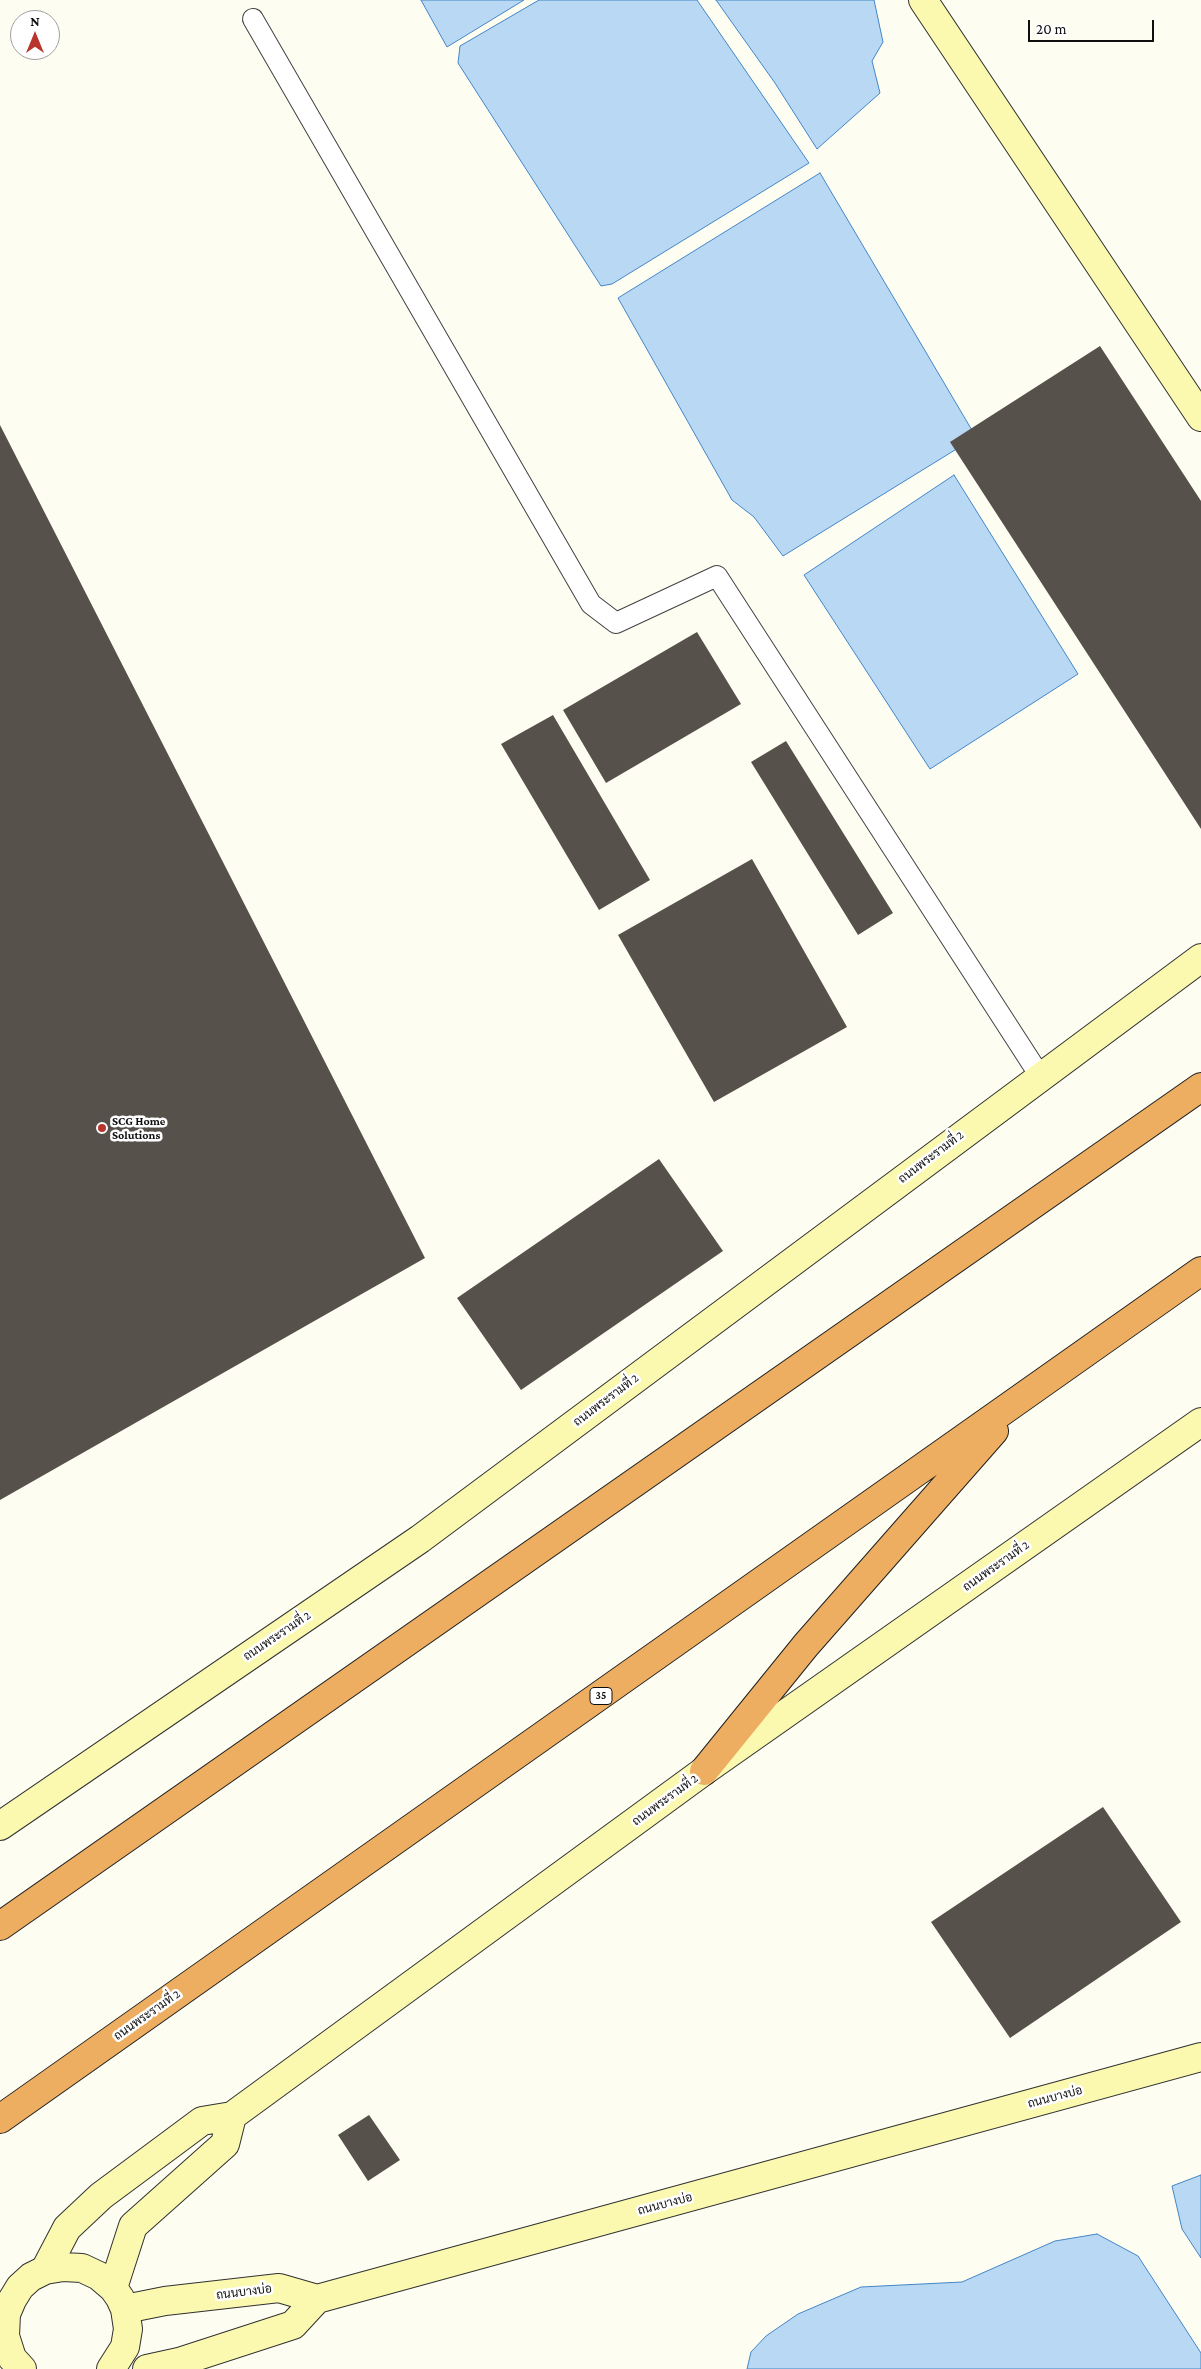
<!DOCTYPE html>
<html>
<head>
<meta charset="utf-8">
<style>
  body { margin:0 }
  #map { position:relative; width:1201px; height:2369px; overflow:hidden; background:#fefdf1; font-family:"Crimson Pro",serif }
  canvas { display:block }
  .north { position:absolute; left:10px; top:10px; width:50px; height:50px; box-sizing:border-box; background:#fff; border:1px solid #9f9f9f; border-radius:50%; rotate:0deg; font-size:14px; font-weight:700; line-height:20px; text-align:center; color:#0f0f0f }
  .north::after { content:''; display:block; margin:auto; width:18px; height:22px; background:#b8342d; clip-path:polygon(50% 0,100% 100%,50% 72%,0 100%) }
  .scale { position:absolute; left:1028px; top:20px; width:126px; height:22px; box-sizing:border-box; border:2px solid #0f0f0f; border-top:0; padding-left:6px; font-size:15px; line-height:18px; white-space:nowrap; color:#0f0f0f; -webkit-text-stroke:4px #fff; paint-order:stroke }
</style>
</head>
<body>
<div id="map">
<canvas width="1201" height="2369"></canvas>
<div class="north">N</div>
<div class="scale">20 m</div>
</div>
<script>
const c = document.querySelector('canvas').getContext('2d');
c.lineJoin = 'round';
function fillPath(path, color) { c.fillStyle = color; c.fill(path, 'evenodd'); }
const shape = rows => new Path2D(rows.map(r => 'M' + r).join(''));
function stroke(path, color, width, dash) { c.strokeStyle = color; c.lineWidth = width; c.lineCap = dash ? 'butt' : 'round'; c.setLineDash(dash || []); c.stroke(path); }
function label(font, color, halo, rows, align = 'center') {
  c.font = font + ' "Crimson Pro",Sarabun,serif'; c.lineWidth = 5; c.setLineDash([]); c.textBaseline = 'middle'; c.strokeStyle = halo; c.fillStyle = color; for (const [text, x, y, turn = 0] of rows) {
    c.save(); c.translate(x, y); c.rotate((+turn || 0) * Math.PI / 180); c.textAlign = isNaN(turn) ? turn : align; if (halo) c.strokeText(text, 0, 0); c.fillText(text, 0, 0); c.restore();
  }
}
const water = shape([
  [421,0,524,0,447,47,421,0],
  [539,0,697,0,809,163,612,284,601,286,458,63,460,46,539,0],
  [716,0,874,0,883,42,872,61,880,93,817,149,775,83,716,0],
  [820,173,976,437,783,556,754,517,732,500,618,298,820,173],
  [954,475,1078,674,930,769,804,575,954,475],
  [1201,2175,1201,2258,1182,2229,1172,2186,1201,2175],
  [1097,2234,1138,2256,1201,2353,1201,2369,747,2369,751,2352,766,2336,798,2314,861,2287,962,2282,1055,2241,1097,2234]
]);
fillPath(water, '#b8d8f3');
stroke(water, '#4386c7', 1);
fillPath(shape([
  [1100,346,1201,501,1201,829,950,442],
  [0,425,425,1258,0,1500],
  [697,632,741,704,606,783,563,710],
  [553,715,650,880,599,910,501,744],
  [786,741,893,913,858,935,751,762],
  [752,859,847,1027,714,1102,618,935],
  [659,1159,723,1251,521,1390,457,1298],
  [1103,1807,1181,1922,1010,2038,931,1922],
  [369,2115,400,2160,368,2181,338,2135]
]), '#57514c');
const lane = shape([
  [253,19,591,604,616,623,717,576,1040,1076]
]);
const secondary = shape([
  [923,0,1201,417],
  [0,1826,420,1539,1201,958],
  [45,2270,67,2228,101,2196,202,2121,232,2116,704,1771,1201,1422],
  [113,2288,133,2226,225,2144,232,2116],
  [125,2309,165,2301,279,2288,317,2299,1201,2057],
  [22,2369,12,2358,5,2336,6,2314,12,2300,20,2287,31,2277,45,2270,63,2267,82,2268,99,2276,113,2288,120,2298,125,2309,128,2329,125,2347,111,2369],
  [147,2369,179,2362,293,2325,317,2299]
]);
const highway = shape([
  [704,1771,806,1645,994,1431],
  [0,1926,1201,1087],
  [0,2119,1201,1271]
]);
stroke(lane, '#424242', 22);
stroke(secondary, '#313131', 30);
stroke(highway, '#202020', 30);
stroke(lane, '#fff', 20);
stroke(secondary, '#fbf9b0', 28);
stroke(highway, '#edae61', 28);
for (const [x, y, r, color] of [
  [102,1128,5,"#b8342d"]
]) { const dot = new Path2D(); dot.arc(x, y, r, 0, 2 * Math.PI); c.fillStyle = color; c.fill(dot); stroke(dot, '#fff', 2); }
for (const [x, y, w] of [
  [601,1696,22]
]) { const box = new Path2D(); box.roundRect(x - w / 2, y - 8.5, w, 17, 4); c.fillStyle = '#fff'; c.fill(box); stroke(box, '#0f0f0f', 1); }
label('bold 11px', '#0f0f0f', null, [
  ["35",601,1696]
]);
label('bold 12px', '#0f0f0f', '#fff', [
  ["SCG Home",112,1121],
  ["Solutions",112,1135]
], 'left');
label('12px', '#0f0f0f', '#fff', [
  ["ถนนพระรามที่ 2",931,1157,-37],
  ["ถนนพระรามที่ 2",606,1400,-37],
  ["ถนนพระรามที่ 2",996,1566,-35],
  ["ถนนพระรามที่ 2",277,1636,-34],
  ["ถนนพระรามที่ 2",665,1800,-36],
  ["ถนนพระรามที่ 2",147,2015,-35],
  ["ถนนบางบ่อ",1055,2097,-15],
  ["ถนนบางบ่อ",665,2204,-15],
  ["ถนนบางบ่อ",244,2292,-7]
]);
</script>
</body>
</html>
